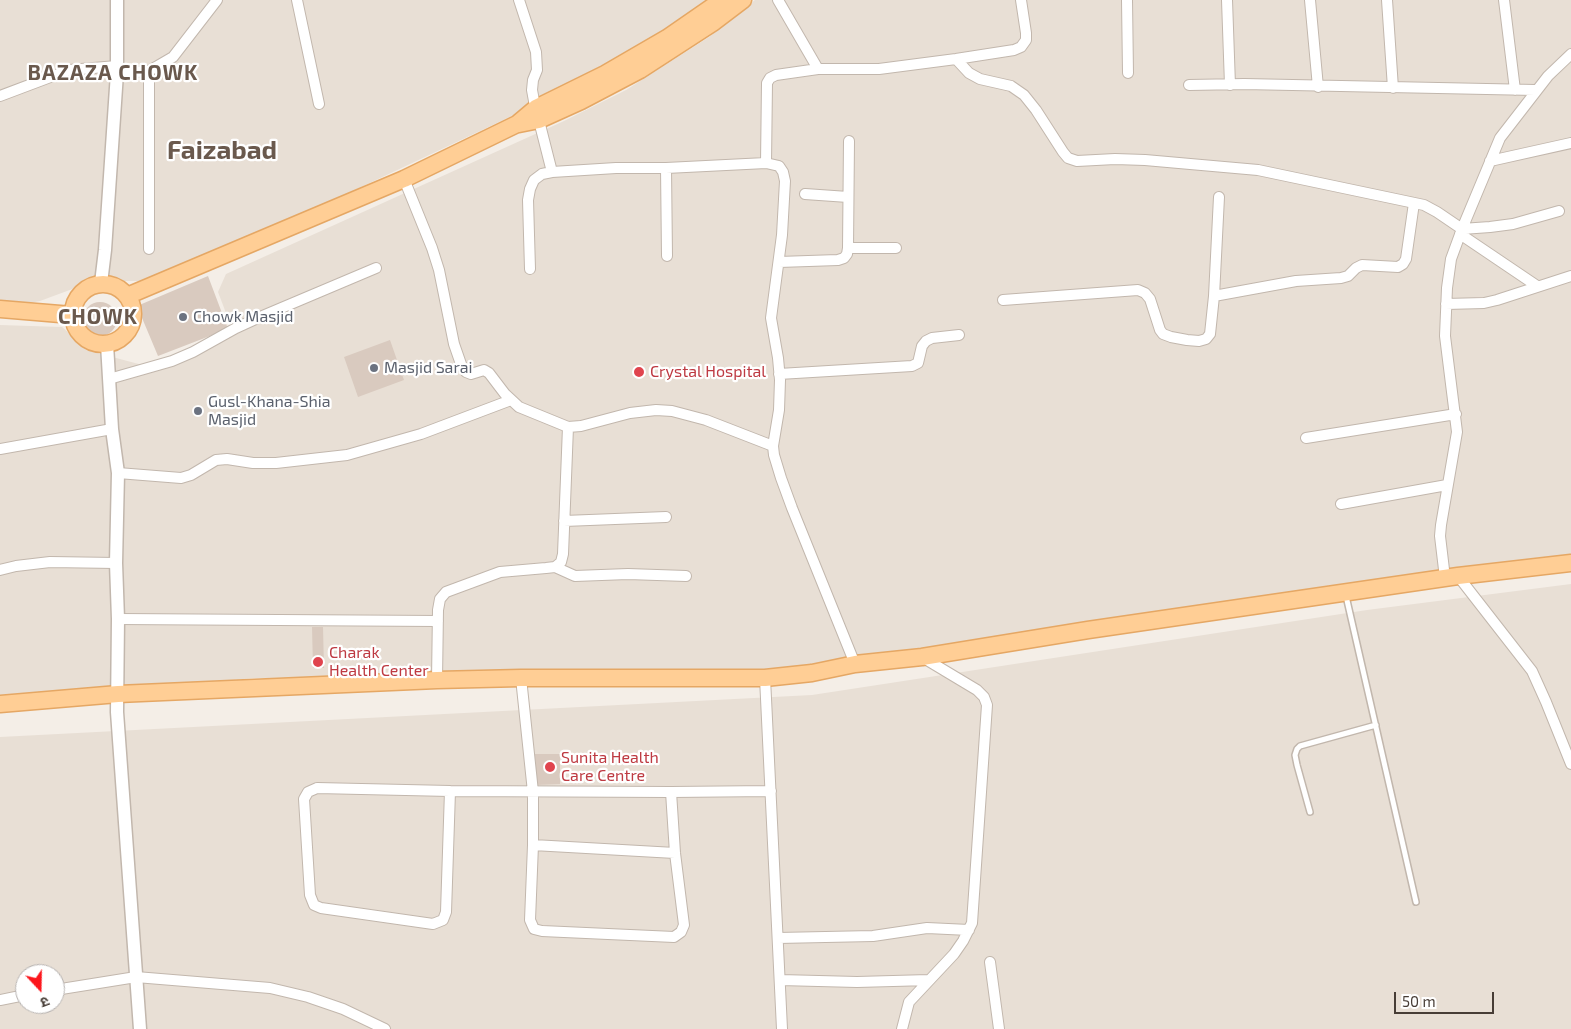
<!DOCTYPE html>
<html>
<head>
<meta charset="utf-8">
<style>
  body { margin:0 }
  #map { position:relative; width:1571px; height:1029px; overflow:hidden; background:#f4eee7; font-family:"Exo 2","Noto Sans Devanagari",sans-serif }
  canvas { display:block }
  .north { position:absolute; left:15px; top:964px; width:50px; height:50px; box-sizing:border-box; background:#fff; border:1px solid #b5b1af; border-radius:50%; rotate:159deg; font-size:14px; font-weight:700; line-height:20px; text-align:center; color:#473d36 }
  .north::after { content:''; display:block; margin:auto; width:18px; height:22px; background:#fc161c; clip-path:polygon(50% 0,100% 100%,50% 72%,0 100%) }
  .scale { position:absolute; left:1394px; top:992px; width:100px; height:22px; box-sizing:border-box; border:2px solid #473d36; border-top:0; padding-left:6px; font-size:15px; line-height:18px; white-space:nowrap; color:#473d36; -webkit-text-stroke:4px #fff; paint-order:stroke }
</style>
</head>
<body>
<div id="map">
<canvas width="1571" height="1029"></canvas>
<div class="north">उ</div>
<div class="scale">50 m</div>
</div>
<script>
const c = document.querySelector('canvas').getContext('2d');
c.lineJoin = 'round';
function fillPath(path, color) { c.fillStyle = color; c.fill(path, 'evenodd'); }
const shape = rows => new Path2D(rows.map(r => 'M' + r).join(''));
function stroke(path, color, width, dash) { c.strokeStyle = color; c.lineWidth = width; c.lineCap = dash ? 'butt' : 'round'; c.setLineDash(dash || []); c.stroke(path); }
function label(font, color, halo, rows, align = 'center') {
  c.font = font + ' "Exo 2",sans-serif'; c.lineWidth = 4.5; c.setLineDash([]); c.textBaseline = 'middle'; c.strokeStyle = halo; c.fillStyle = color; for (const [text, x, y, turn = 0] of rows) {
    c.save(); c.translate(x, y); c.rotate((+turn || 0) * Math.PI / 180); c.textAlign = isNaN(turn) ? turn : align; if (halo) c.strokeText(text, 0, 0); c.fillText(text, 0, 0); c.restore();
  }
}
fillPath(shape([
  [0,0,728,0,531,107,306,213,152,281,94,281,40,301,13,306,0,306],
  [755,0,1571,0,1571,558,881,669,503,677,252,678,0,706,0,325,62,327,76,339,86,350,150,367,234,334,218,292,226,274,564,121,626,90,709,37],
  [1571,584,1571,1029,0,1029,0,737,812,695,1367,610],
  [25,974,55,974,55,1004,25,1004]
]), '#e8dfd5');
fillPath(shape([
  [208,276,228,329,158,356,137,306],
  '83 319a17 17 0 1 1 34 0a17 17 0 1 1-34 0Z',
  [390,340,404,380,358,397,344,357],
  [312,627,323,627,324,668,313,668],
  [535,754,560,754,560,784,536,785]
]), '#d9cabf');
const service = shape([
  [1346,596,1416,902],
  [1310,812,1297,765,1295,755,1297,749,1300,746,1376,725]
]);
const minor = shape([
  [297,0,319,104],
  [519,0,536,52,537,70,533,80,532,90,534,101,552,172],
  [778,0,818,69],
  [1127,0,1128,73],
  [1227,0,1230,85],
  [1310,0,1318,87],
  [1387,0,1393,88],
  [1504,0,1515,90],
  [956,59,969,73,980,79,1011,86,1024,95,1036,110,1063,152,1068,158,1077,161,1115,159,1145,160,1258,170,1424,205,1437,212,1462,229,1490,227,1513,224,1559,211],
  [117,73,149,71,173,57,217,0],
  [1189,85,1244,84,1535,90],
  [0,96,69,70,117,66],
  [1490,161,1571,143],
  [766,163,767,83,770,78,776,75,818,69,879,69,956,59,1014,50,1021,47,1026,40,1026,33,1021,0],
  [666,168,667,256],
  [404,179,432,248,439,270,454,344,462,367,466,372,471,374,484,370,489,373,505,394,519,407,568,427,581,426,630,413,656,410,672,411,706,420,773,446,774,455,781,478,792,508,855,664],
  [805,194,848,197],
  [1460,234,1537,286],
  [848,248,896,248],
  [149,249,149,71],
  [779,262,838,260,844,258,847,254,848,248,849,141],
  [530,269,528,200,530,189,534,180,542,174,552,172,616,168,666,168,766,163,779,166,783,172,785,181,782,235,771,318,778,358,780,380,779,410,773,446],
  [1214,296,1296,281,1341,278,1348,276,1356,268,1362,265,1398,267,1403,264,1406,259,1414,203],
  [1003,300,1138,290,1145,293,1150,299,1160,330,1163,334,1171,337,1187,340,1199,341,1206,339,1210,334,1214,296,1219,197],
  [1446,304,1484,303,1497,300,1571,276],
  [779,374,912,366,918,363,922,346,926,341,932,338,959,335],
  [109,379,172,361,193,352,236,328,260,317,376,268],
  [1306,438,1456,414],
  [0,449,112,429],
  [118,473,181,478,191,475,216,460,227,459,253,463,276,463,347,455,421,434,511,400],
  [1341,504,1447,485],
  [564,521,666,517],
  [555,567,575,576,628,574,686,576],
  [0,570,16,566,50,562,116,563],
  [1458,576,1532,671,1546,702,1571,764],
  [1445,578,1440,536,1441,525,1457,432,1445,336,1447,288,1451,259,1462,229,1500,138,1548,76,1571,54],
  [118,619,438,621],
  [521,678,533,792,533,845,530,920,534,929,542,931,674,937,681,932,684,925,675,853,671,792],
  [765,678,782,1029],
  [437,680,438,610,440,599,446,592,500,572,546,568,555,567,561,562,563,554,568,427],
  [317,788,450,791,446,912,443,920,433,924,321,908,314,905,310,895,304,799,308,792,317,788],
  [450,791,671,792,771,791],
  [533,845,675,853],
  [778,938,873,936,927,928,969,930],
  [990,962,999,1029],
  [780,980,857,982,929,980],
  [55,990,136,977,270,988,308,997,343,1009,385,1029],
  [0,1000,25,995],
  [902,1029,909,1002,954,954,963,941,972,923,987,705,984,697,977,690,922,657]
]);
const tertiary = shape([
  [101,283,105,250,117,73,117,0],
  [107,344,112,429,118,473,116,563,118,619,117,712,140,1029]
]);
const primary = shape([
  [519,124,539,120,581,101,640,70,714,22,743,0],
  '73 314a30 30 0 1 1 60 0a30 30 0 1 1-60 0Z',
  [127,296,404,179,517,124,536,108,605,74,667,38,722,0],
  [0,309,72,315],
  [0,704,118,694,437,680,521,678,765,678,812,673,855,664,922,657,1088,630,1458,576,1571,563]
]);
stroke(service, '#c2b7ad', 8);
stroke(minor, '#c2b7ad', 12);
stroke(tertiary, '#c2b7ad', 15);
stroke(primary, '#e5a764', 19);
stroke(service, '#fff', 5);
stroke(minor, '#fff', 10);
stroke(tertiary, '#fff', 12);
stroke(primary, '#ffce95', 16);
for (const [x, y, r, color] of [
  [183,317,5,"#6b7280"],
  [374,368,5,"#6b7280"],
  [639,372,6,"#e0444e"],
  [198,411,5,"#6b7280"],
  [318,662,6,"#e0444e"],
  [550,767,6,"#e0444e"]
]) { const dot = new Path2D(); dot.arc(x, y, r, 0, 2 * Math.PI); c.fillStyle = color; c.fill(dot); stroke(dot, '#fff', 2); }
label('16px', '#5b616d', '#fff', [
  ["Chowk Masjid",193,317],
  ["Masjid Sarai",384,368],
  ["Gusl-Khana-Shia",208,402],
  ["Masjid",208,420]
], 'left');
label('16px', '#be3a42', '#fff', [
  ["Crystal Hospital",650,372],
  ["Charak",329,653],
  ["Health Center",329,671],
  ["Sunita Health",561,758],
  ["Care Centre",561,776]
], 'left');
c.letterSpacing = '1px';
label('bold 21px', '#6a594d', '#fff', [
  ["BAZAZA CHOWK",113,73],
  ["CHOWK",98,317]
]);
c.letterSpacing = '0px';
label('bold 26px', '#6a594d', '#fff', [
  ["Faizabad",222,150]
]);
</script>
</body>
</html>
